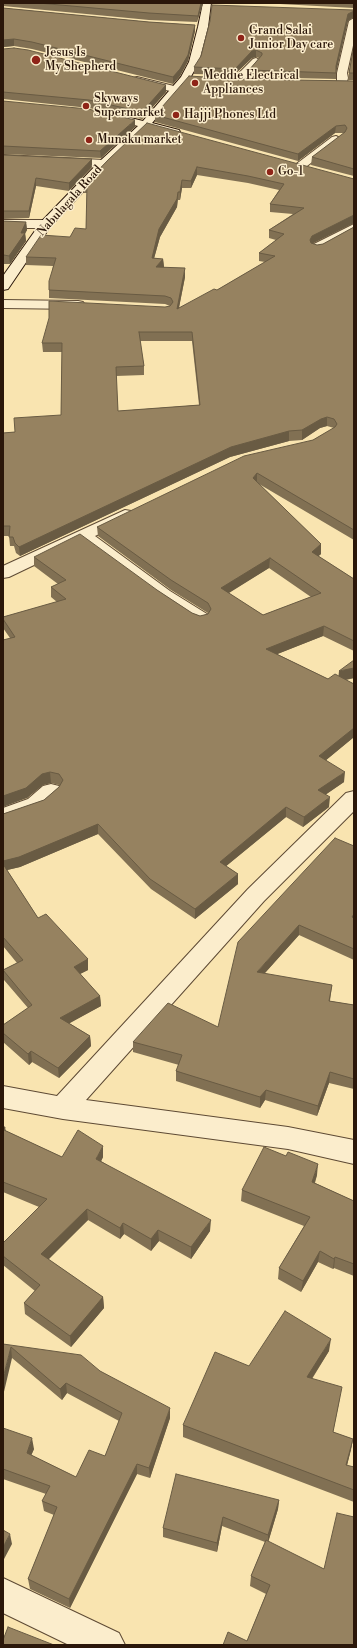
<!DOCTYPE html>
<html>
<head>
<meta charset="utf-8">
<style>
  body { margin:0 }
  #map { position:relative; width:357px; height:1648px; overflow:hidden; background:#f9e4b0; font-family:"Libre Bodoni",serif }
  canvas { display:block }
  .frame { position:absolute; inset:0; border:4px solid #2b170a; pointer-events:none }
</style>
</head>
<body>
<div id="map">
<canvas width="357" height="1648"></canvas>
<div class="frame"></div>
</div>
<script>
const c = document.querySelector('canvas').getContext('2d');
c.lineJoin = 'round';
const shape = rows => new Path2D(rows.map(r => 'M' + r).join(''));
function stroke(path, color, width, dash) { c.strokeStyle = color; c.lineWidth = width; c.lineCap = dash ? 'butt' : 'round'; c.setLineDash(dash || []); c.stroke(path); }
function fillPath(path, color) { c.fillStyle = color; c.fill(path, 'evenodd'); }
function label(font, color, halo, rows, align = 'center') {
  c.font = font + ' "Libre Bodoni",serif'; c.lineWidth = 3; c.setLineDash([]); c.textBaseline = 'middle'; c.strokeStyle = halo; c.fillStyle = color; for (const [text, x, y, turn = 0] of rows) {
    c.save(); c.translate(x, y); c.rotate((+turn || 0) * Math.PI / 180); c.textAlign = isNaN(turn) ? turn : align; if (halo) c.strokeText(text, 0, 0); c.fillText(text, 0, 0); c.restore();
  }
}
const street = shape([
  [354,18,354,41,347,73,348,78,346,85,342,86,337,83,337,73,349,21,354,18],
  [256,58,261,61,259,63,241,83,233,83,232,81,233,79,253,59,256,58],
  [137,77,178,87,179,89,174,92,133,82,132,80,133,78,137,77],
  [336,136,342,139,340,141,303,169,295,169,293,167,295,165,332,137,336,136],
  [3,155,104,160,108,161,110,163,108,165,104,166,3,161,3,155],
  [3,220,46,220,50,221,52,224,50,227,46,228,3,228,3,220],
  [354,224,354,233,322,251,317,252,312,251,311,248,312,245,354,224],
  [3,300,78,301,83,302,85,305,83,308,78,309,3,308,3,300],
  [125,510,131,511,134,515,131,519,95,536,170,591,207,614,209,618,207,622,200,624,193,622,158,599,82,542,9,577,3,578,3,566,125,510],
  [51,784,59,786,62,791,59,796,44,809,3,823,3,808,28,799,43,786,51,784],
  [354,791,354,811,264,901,86,1100,288,1127,354,1140,354,1164,288,1149,63,1119,3,1108,3,1086,57,1096,248,889,346,793,354,791],
  [3,1578,119,1633,125,1645,69,1645,3,1613,3,1578]
]);
const secondary = shape([
  [203,3,211,3,208,27,199,62,189,80,152,123,179,130,180,132,179,134,175,135,147,128,108,165,50,227,8,289,3,290,3,276,42,221,100,161,138,126,102,117,101,115,102,113,106,112,143,121,181,77,189,62,198,27,203,3]
]);
stroke(street, '#5e4a34', 2);
stroke(secondary, '#2b170a', 2);
fillPath(street, '#fbedcc');
fillPath(secondary, '#fbedcc');
fillPath(shape([
  [3,3,203,3,197,22,149,20,3,6],
  [261,3,354,3,354,8,280,4],
  [3,8,149,22,195,25,195,31,188,61,180,76,173,84,32,49,14,46,3,47],
  [354,10,354,17,348,21,336,71,336,79,248,77,249,70,259,58,256,57,252,58,234,75,194,74,194,67],
  [354,45,354,80,348,80,349,73],
  [3,49,166,85,166,92,142,119,89,108,3,99],
  [237,79,354,81,354,176,311,165,312,157,344,133,335,133,298,161,155,122,155,115],
  [3,101,135,127,101,158,3,154],
  [3,155,92,167,69,191,36,186,29,218,3,219],
  [109,159,354,179,354,223,312,244,317,245,323,244,354,227,354,540,259,484,321,544,321,554,318,556,354,579,354,651,323,636,277,654,328,679,339,676,354,660,354,678,346,680,354,684,354,737,326,760,344,782,326,794,329,807,303,827,286,817,226,866,238,874,238,884,195,919,151,889,98,834,20,867,7,870,38,918,88,959,88,970,80,974,100,996,101,1006,69,1023,90,1036,91,1046,59,1078,32,1062,29,1065,3,1042,3,1025,28,1008,4,980,3,970,17,963,3,946,3,814,44,800,59,787,60,785,59,785,51,783,43,785,27,798,10,638,3,628,3,617,57,602,51,597,51,587,58,584,34,566,34,557,157,590,192,613,200,616,208,614,208,613,171,590,98,536,97,527,313,440,334,428,327,426,320,428,302,440,289,441,230,457,20,556,16,553,14,546,10,546,9,536,3,536,3,433,15,432,61,415,62,352,43,352,42,343,170,306,165,304,49,298,49,290,53,266,26,265,26,257,70,237,86,229,87,193,84,193,84,185],
  [197,175,248,183,279,190,270,204,270,212,293,214,269,230,269,238,276,240,259,253,259,261,265,262,217,290,179,308,185,277,164,267,163,259,154,258,160,237,177,207,178,200,180,200,182,188,191,188],
  [140,341,192,341,199,405,118,411,116,376,144,375,144,366],
  [269,568,311,597,263,615,228,593],
  [3,221,26,222,27,230,25,233,26,241,10,264,4,264,3,268],
  [354,846,354,960,299,935,264,974,332,985,330,1001,354,1005,354,1089,329,1083,317,1116,265,1100,260,1108,176,1081,176,1071,179,1065,133,1052,133,1042,218,1027],
  [3,1127,5,1127,6,1131,62,1157,103,1157,101,1161,210,1231,191,1259,159,1241,151,1251,124,1234,120,1239,88,1220,48,1259,103,1297,104,1308,71,1347,25,1314,24,1303,35,1291,3,1265,3,1243,39,1207,3,1192],
  [317,1175,315,1183,354,1201,354,1276,334,1268,333,1269,318,1262,301,1292,278,1279,279,1268,304,1226,241,1201,242,1190],
  [3,1344,100,1371,170,1418,150,1478,137,1474,70,1608,30,1589,28,1579,54,1515,44,1511,42,1501,46,1494,3,1479,3,1428,34,1449,31,1455,76,1477,105,1456,119,1421,67,1393,62,1400,12,1358],
  [329,1351,312,1379,340,1398,333,1432,353,1439,347,1466,354,1467,354,1502,183,1437,183,1425,249,1366],
  [279,1500,278,1509,268,1542,324,1569,354,1645,247,1641,266,1594,250,1586,251,1576,265,1542,222,1526,217,1552,163,1537,163,1528]
]), '#817053');
fillPath(shape([
  [201,3,203,3,197,22,198,16],
  [354,11,354,17,348,21,336,73,336,66,348,14],
  [195,25,195,31,188,61,180,76,173,84,173,77],
  [14,39,14,46,3,47,3,40],
  [256,50,256,57,252,58,234,75,235,69,252,51],
  [166,85,166,92,142,119,142,112],
  [135,120,135,127,101,158,100,151],
  [336,126,335,133,298,161,298,154],
  [92,159,92,167,69,191,69,183],
  [197,167,197,175,191,188,191,181],
  [36,178,36,186,29,218,29,211],
  [182,180,182,188,180,200,180,192],
  [178,192,177,207,160,237,152,266,152,258,159,229],
  [354,215,354,223,311,244,310,240,312,236],
  [26,222,27,230,25,234,25,233,26,241,10,264,9,256],
  [4,255,4,264,3,268,3,257],
  [163,259,164,267,156,267],
  [185,268,185,277,177,317,177,309],
  [327,417,327,426,320,428,302,440,302,430,321,419],
  [289,431,289,441,230,457,20,556,19,547,231,447],
  [257,473,257,483,253,478],
  [321,544,321,554,312,562,312,552],
  [270,558,269,568,221,598,221,588],
  [324,626,323,636,265,659,266,649],
  [354,668,354,678,338,681,339,671],
  [354,728,354,737,319,766,319,756],
  [50,772,51,783,43,785,27,798,3,807,3,796,42,774],
  [345,772,344,782,318,800,318,790],
  [330,797,329,807,303,827,304,817],
  [286,807,286,817,219,872,220,862],
  [98,824,98,834,20,867,3,871,3,861],
  [238,874,238,884,195,919,195,909],
  [299,925,299,935,256,983,257,972],
  [88,959,88,970,74,977,74,967],
  [100,996,101,1006,61,1028,60,1018],
  [90,1036,91,1046,59,1078,58,1068],
  [31,1051,32,1062,29,1065,28,1054],
  [330,1072,329,1083,317,1116,318,1106],
  [266,1090,265,1100,260,1108,260,1097],
  [103,1146,103,1157,97,1170,96,1159],
  [318,1164,317,1175,311,1193,312,1182],
  [87,1209,88,1220,42,1266,41,1254],
  [211,1220,210,1231,191,1259,191,1247],
  [123,1223,124,1234,120,1239,120,1228],
  [158,1230,159,1241,151,1251,151,1239],
  [320,1251,318,1262,301,1292,303,1281],
  [335,1257,334,1268,333,1269,334,1259],
  [103,1297,104,1308,71,1347,70,1336],
  [331,1339,329,1351,305,1389,307,1377],
  [11,1347,12,1358,3,1396,3,1378],
  [66,1383,67,1393,62,1400,60,1389],
  [170,1408,170,1418,150,1478,149,1468],
  [32,1438,34,1449,28,1463,27,1453],
  [353,1439,351,1450,344,1476,346,1465],
  [137,1464,137,1474,70,1608,69,1599],
  [279,1500,278,1509,268,1543,268,1535],
  [223,1517,222,1526,217,1552,217,1543],
  [10,1534,12,1544,3,1561,3,1547]
]), '#695b43');
const building = shape([
  [38,3,201,3,198,16,149,13,38,3],
  [212,5,354,10,354,11,348,14,336,66,336,73,249,70,262,55,262,53,256,50,252,51,235,69,194,67,201,56,210,21,212,5],
  [3,8,149,22,195,25,188,55,180,69,173,77,32,42,14,39,3,40,3,8],
  [354,45,354,73,349,73,354,45],
  [14,48,28,50,166,85,142,112,89,100,3,92,3,49,14,48],
  [189,76,237,79,354,81,354,169,312,157,345,132,347,128,345,125,336,126,298,154,155,115,189,76],
  [3,101,88,109,135,120,100,151,3,146,3,101],
  [147,123,354,179,354,215,312,236,310,240,311,243,317,245,323,244,354,227,354,530,257,473,253,478,321,544,312,552,354,579,354,641,324,626,266,649,328,679,335,674,354,684,354,728,319,756,345,772,318,790,330,797,304,817,286,807,220,862,238,874,195,909,150,879,98,824,19,857,3,861,3,814,44,800,59,787,63,780,59,774,50,772,42,774,26,788,3,796,3,640,15,637,3,619,3,617,66,599,51,587,66,580,34,557,80,534,157,590,192,613,200,616,208,614,211,609,208,603,171,580,97,527,244,456,313,440,335,427,337,424,334,419,327,417,321,419,302,430,289,431,231,447,19,547,15,543,13,537,9,537,10,526,3,526,3,433,15,432,14,418,61,415,62,343,42,343,49,318,49,301,165,307,170,306,173,302,171,298,165,296,49,290,49,281,56,258,26,257,41,235,70,237,75,228,86,229,87,185,84,185,109,159,147,123],
  [197,167,248,176,284,184,270,204,304,208,269,230,284,234,259,253,275,256,217,290,214,289,177,309,185,268,156,267,163,259,152,258,159,229,177,199,178,192,180,192,182,180,191,181,197,167],
  [139,332,192,332,200,405,118,411,116,367,144,366,139,332],
  [270,558,321,593,263,615,221,588,270,558],
  [3,155,92,159,69,183,36,178,29,211,3,211,3,155],
  [3,221,26,222,21,233,25,233,9,256,4,255,3,257,3,221],
  [354,660,354,668,339,671,354,660],
  [335,838,354,846,354,914,352,917,354,918,354,949,299,925,257,972,332,985,329,1001,354,1005,354,1079,330,1072,318,1106,266,1090,260,1097,176,1071,182,1055,133,1042,168,1003,218,1027,238,942,335,838],
  [3,864,38,918,46,914,88,959,74,967,100,996,60,1018,90,1036,58,1068,31,1051,28,1054,3,1033,3,1025,32,1005,3,970,23,960,3,937,3,864],
  [3,1127,5,1127,4,1130,62,1157,78,1130,103,1146,96,1159,211,1220,191,1247,158,1230,151,1239,123,1223,120,1228,87,1209,41,1254,103,1297,70,1336,24,1303,40,1285,3,1256,3,1243,47,1199,3,1182,3,1127],
  [264,1147,286,1156,288,1152,318,1164,312,1182,354,1201,354,1264,335,1257,334,1259,320,1251,303,1281,279,1268,310,1217,242,1190,264,1147],
  [285,1311,331,1339,307,1377,342,1387,333,1432,353,1439,346,1465,354,1467,354,1490,183,1425,215,1352,249,1366,285,1311],
  [3,1344,81,1355,100,1371,170,1408,149,1468,137,1464,69,1599,28,1579,57,1507,42,1501,50,1486,3,1469,3,1428,32,1438,27,1453,76,1477,89,1450,105,1456,122,1413,66,1383,60,1389,11,1347,3,1378,3,1344],
  [176,1474,279,1500,268,1535,223,1517,217,1543,163,1528,176,1474],
  [337,1513,354,1517,354,1645,223,1645,228,1632,247,1641,270,1585,251,1576,266,1540,324,1569,337,1513],
  [3,1530,10,1534,3,1547,3,1530],
  [8,1627,54,1645,3,1645,3,1640,8,1627]
]);
fillPath(building, '#968260');
stroke(building, '#695b43', 1);
for (const [x, y, r, color] of [
  [241,38,4,"#8f2418"],
  [36,60,5,"#8f2418"],
  [195,83,4,"#8f2418"],
  [86,106,4,"#8f2418"],
  [176,115,4,"#8f2418"],
  [89,140,4,"#8f2418"],
  [270,172,4,"#8f2418"]
]) { const dot = new Path2D(); dot.arc(x, y, r, 0, 2 * Math.PI); c.fillStyle = color; c.fill(dot); stroke(dot, '#fbedcc', 1.5); }
label('12px', '#2b170a', '#fbedcc', [
  ["Grand Salai",249,31],
  ["Junior Day care",249,45],
  ["Jesus Is",45,53],
  ["My Shepherd",45,67],
  ["Meddie Electrical",203,76],
  ["Appliances",203,90],
  ["Skyways",94,99],
  ["Supermarket",94,113],
  ["Hajji Phones Ltd",184,115],
  ["Munaku market",97,140],
  ["Go-1",278,172]
], 'left');
label('12px', '#2b170a', '#fbedcc', [
  ["Nabulagala Road",70,201,-48]
]);
</script>
</body>
</html>
